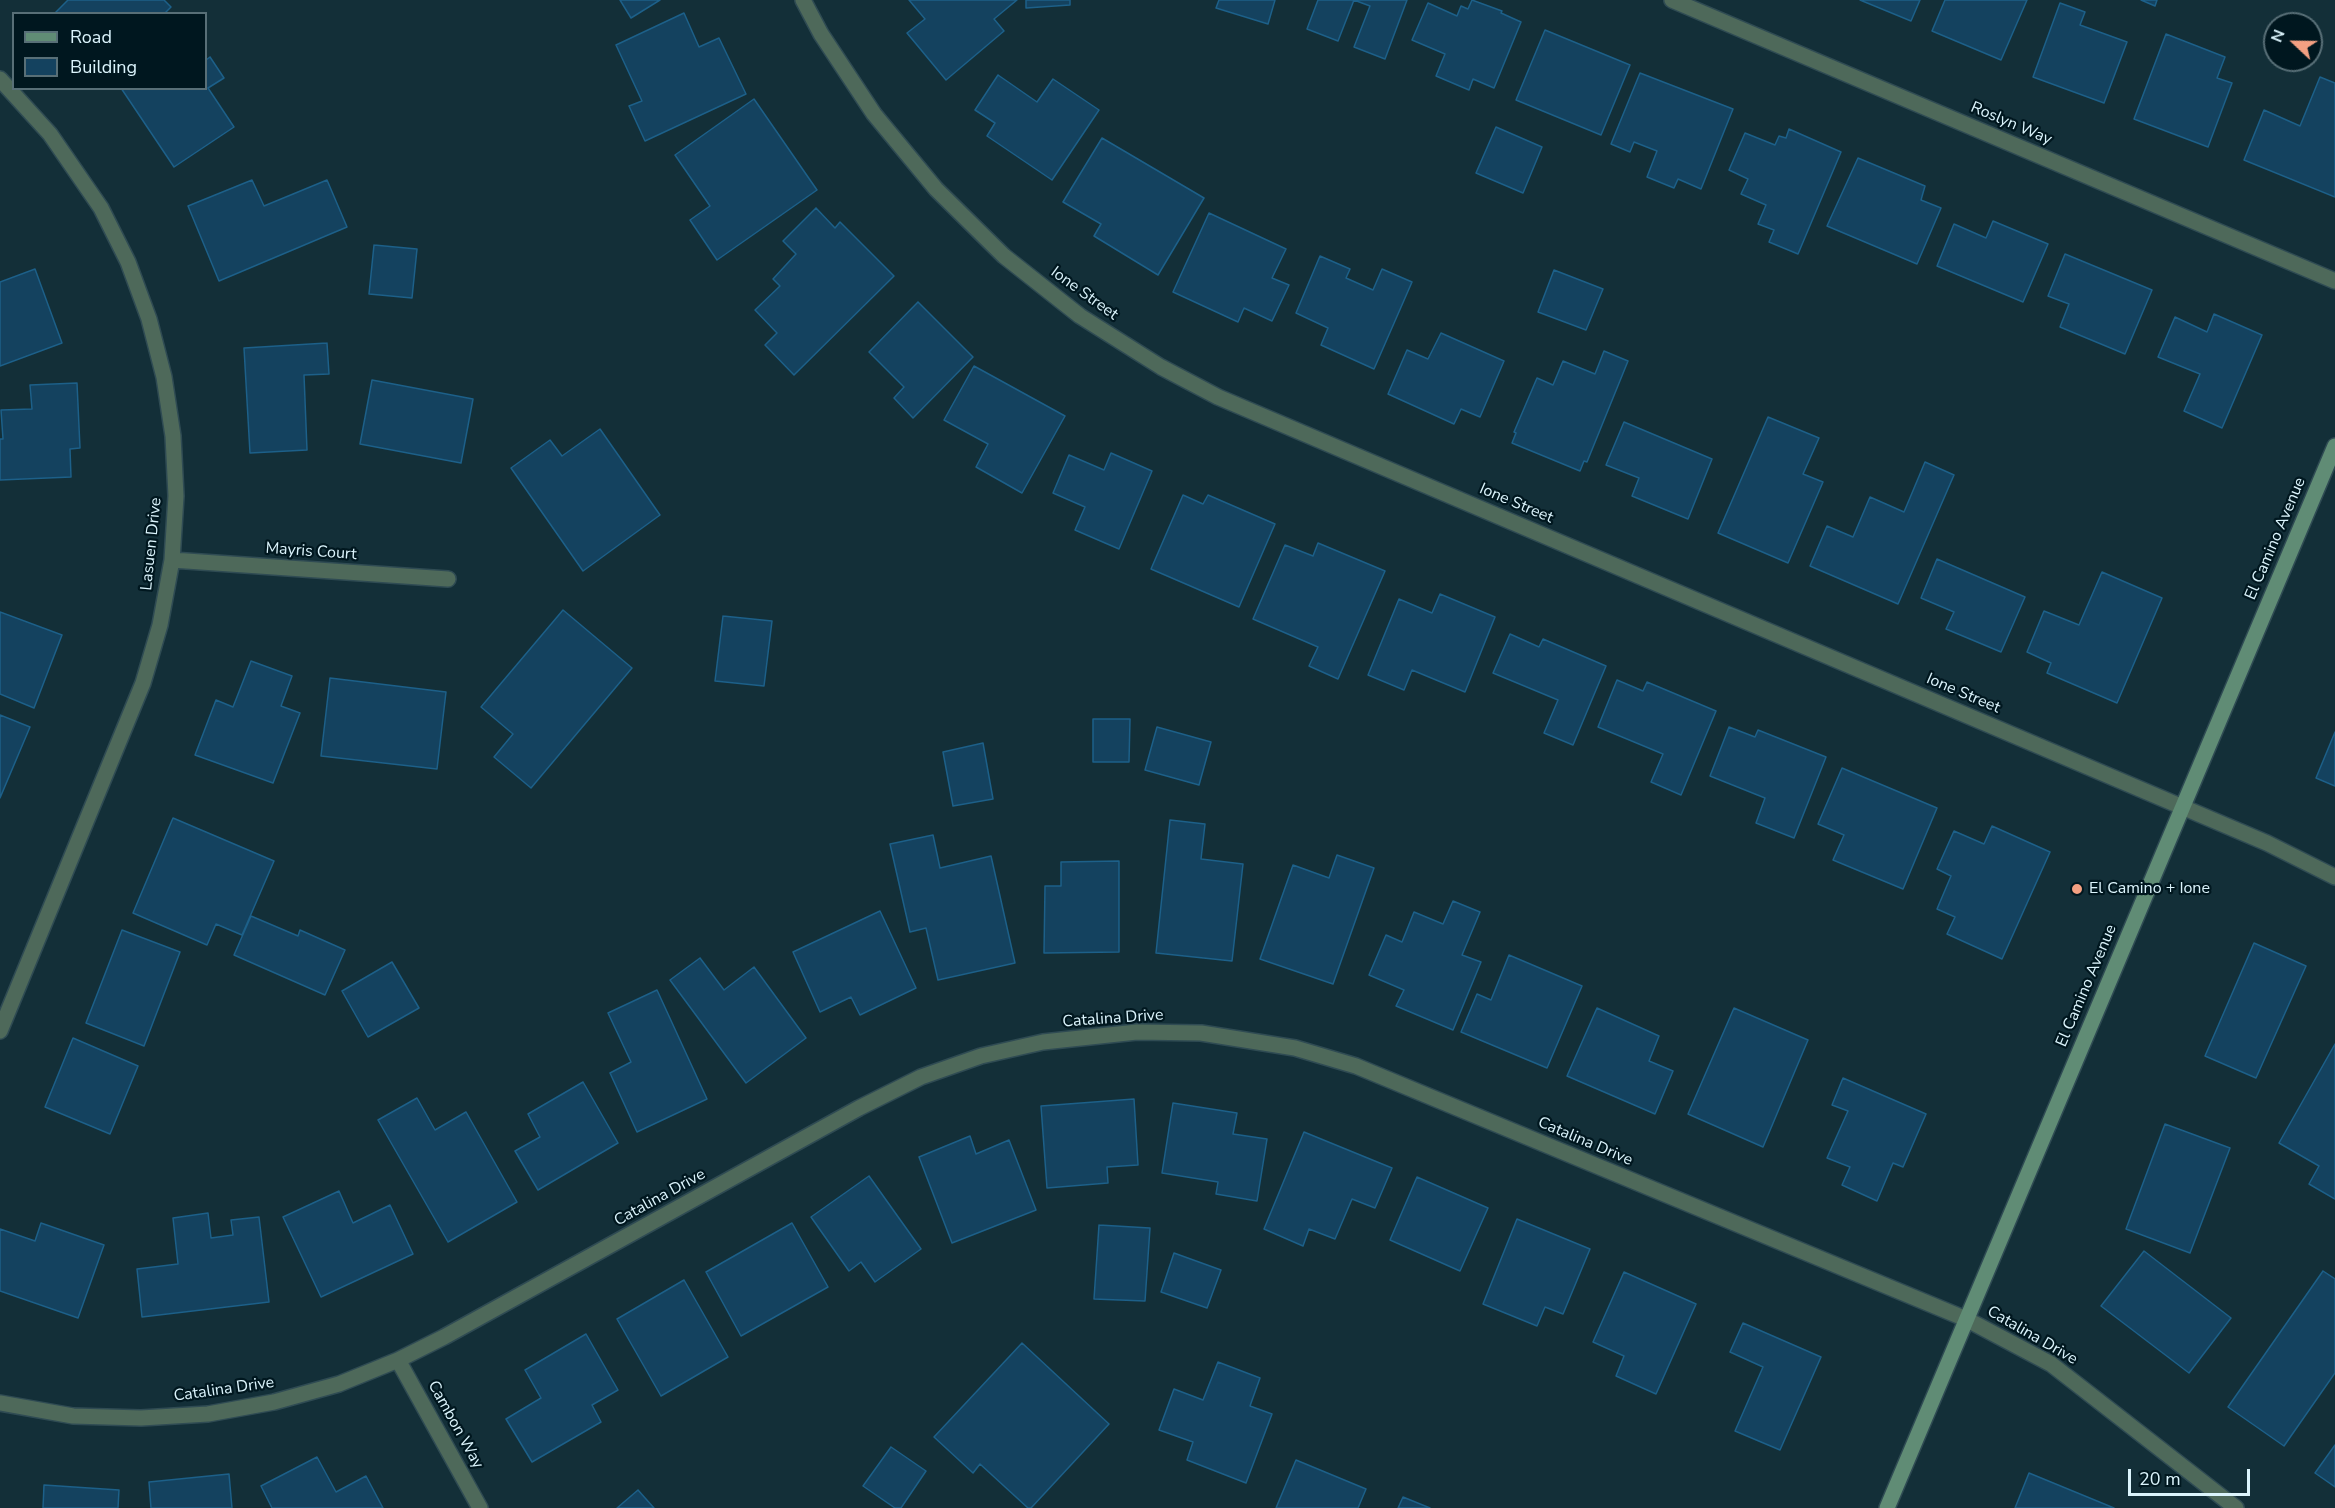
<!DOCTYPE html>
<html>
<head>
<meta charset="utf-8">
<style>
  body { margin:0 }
  #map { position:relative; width:2335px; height:1508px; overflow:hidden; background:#132f38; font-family:"Nunito Sans",sans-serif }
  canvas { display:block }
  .legend { position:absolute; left:12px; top:12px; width:195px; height:78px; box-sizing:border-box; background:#00171f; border:2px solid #586f77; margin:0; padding:8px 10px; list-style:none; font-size:18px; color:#dbf4fc }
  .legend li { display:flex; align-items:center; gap:12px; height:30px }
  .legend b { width:30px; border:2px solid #586f77 }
  .north { position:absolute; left:2263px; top:12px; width:60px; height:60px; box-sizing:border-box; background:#00171f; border:2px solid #586f77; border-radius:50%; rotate:292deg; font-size:16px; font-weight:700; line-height:24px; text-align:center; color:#dbf4fc }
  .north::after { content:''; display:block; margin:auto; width:21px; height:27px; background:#f3a082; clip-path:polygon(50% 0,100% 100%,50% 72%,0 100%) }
  .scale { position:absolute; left:2128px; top:1469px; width:122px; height:27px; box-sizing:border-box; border:3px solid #dbf4fc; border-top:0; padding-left:8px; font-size:18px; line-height:21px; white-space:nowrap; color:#dbf4fc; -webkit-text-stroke:4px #00171f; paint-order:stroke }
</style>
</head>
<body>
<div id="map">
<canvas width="2335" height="1508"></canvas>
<ul class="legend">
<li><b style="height:8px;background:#608c75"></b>Road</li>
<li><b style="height:16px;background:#14425f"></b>Building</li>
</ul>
<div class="north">N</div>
<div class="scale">20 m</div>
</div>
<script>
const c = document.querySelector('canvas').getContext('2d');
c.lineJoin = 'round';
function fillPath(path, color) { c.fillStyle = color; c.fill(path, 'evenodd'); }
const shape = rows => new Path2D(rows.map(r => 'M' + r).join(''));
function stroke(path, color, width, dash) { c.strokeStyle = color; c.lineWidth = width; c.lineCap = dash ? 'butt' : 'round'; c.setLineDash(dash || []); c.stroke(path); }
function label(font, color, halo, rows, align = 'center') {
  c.font = font + ' "Nunito Sans",sans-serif'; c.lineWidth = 4.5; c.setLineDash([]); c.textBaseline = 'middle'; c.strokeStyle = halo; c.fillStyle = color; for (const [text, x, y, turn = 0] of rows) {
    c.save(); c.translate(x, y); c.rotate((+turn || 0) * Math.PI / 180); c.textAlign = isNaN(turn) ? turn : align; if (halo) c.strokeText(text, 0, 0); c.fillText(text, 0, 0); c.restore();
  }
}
const building = shape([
  [68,0,164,0,171,7,164,14,54,14,68,0],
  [620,0,660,0,631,18,620,0],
  [909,0,1017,0,994,19,1004,31,946,80,907,33,925,19,909,0],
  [1026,0,1070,0,1070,5,1026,8,1026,0],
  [1219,0,1275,0,1268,24,1216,8,1219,0],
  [1318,0,1407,0,1385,59,1354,47,1370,6,1354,0,1338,41,1307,29,1318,0],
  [1472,0,1502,11,1501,13,1521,22,1494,88,1473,79,1469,90,1436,76,1445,54,1412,40,1428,3,1457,16,1461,6,1468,9,1472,0],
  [1860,0,1920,0,1911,21,1860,0],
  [1945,0,2027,0,2001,60,1932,31,1945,0],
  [2141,0,2157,0,2155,6,2141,0],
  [2060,3,2085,12,2080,25,2127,42,2104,103,2033,77,2060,3],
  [684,13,699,47,719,38,746,94,645,141,629,106,642,101,616,45,684,13],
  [1545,30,1630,65,1601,135,1516,100,1545,30],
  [2166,34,2225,57,2217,78,2232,83,2208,147,2134,119,2166,34],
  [210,57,224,78,208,88,234,127,174,167,121,88,206,88,206,60,210,57],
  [1640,73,1733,109,1701,189,1678,179,1674,188,1647,177,1657,151,1634,142,1630,152,1611,144,1640,73],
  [998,75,1037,102,1053,79,1099,110,1052,180,987,136,995,123,975,110,998,75],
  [2320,77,2335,83,2335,197,2244,160,2264,110,2300,126,2320,77],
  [754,99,817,190,717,260,690,220,710,206,675,155,754,99],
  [1496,127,1542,147,1523,193,1476,173,1496,127],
  [1789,129,1841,152,1798,254,1769,242,1774,230,1758,224,1766,205,1741,194,1748,179,1729,170,1745,133,1775,145,1779,136,1786,138,1789,129],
  [1102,138,1204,198,1158,275,1094,236,1101,224,1063,202,1102,138],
  [1858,158,1925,186,1921,200,1941,208,1917,264,1827,226,1858,158],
  [252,180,264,206,327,180,347,227,219,281,188,206,252,180],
  [816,208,835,228,840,222,894,276,794,375,765,345,777,333,755,310,780,286,773,279,796,254,783,241,816,208],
  [1209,213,1286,249,1272,278,1289,285,1272,321,1244,308,1238,322,1173,292,1209,213],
  [1993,221,2048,244,2023,302,1937,266,1954,224,1986,238,1993,221],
  [374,245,417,249,412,298,369,294,374,245],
  [2065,254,2152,290,2125,354,2060,327,2069,304,2048,296,2065,254],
  [1320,256,1350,269,1346,278,1373,290,1382,269,1412,282,1374,369,1321,345,1328,328,1296,313,1320,256],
  [35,269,62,343,0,366,0,282,35,269],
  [1554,270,1603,289,1586,330,1538,312,1554,270],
  [918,302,973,357,913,418,894,398,904,387,869,352,918,302],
  [2214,314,2262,335,2222,428,2184,411,2200,374,2158,357,2175,317,2207,332,2214,314],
  [1441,333,1504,361,1480,417,1461,409,1454,424,1388,394,1407,350,1428,359,1441,333],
  [327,343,329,374,304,375,307,450,250,453,244,348,327,343],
  [1604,351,1628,361,1587,462,1584,461,1580,471,1512,443,1516,433,1514,432,1537,378,1553,385,1563,361,1595,374,1604,351],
  [974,366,1065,416,1022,493,976,467,988,444,944,420,974,366],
  [372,380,473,399,461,463,360,444,372,380],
  [77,383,80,448,70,449,71,477,0,480,0,439,3,439,1,410,32,409,30,385,77,383],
  [1768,417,1819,438,1803,474,1823,482,1788,563,1718,533,1768,417],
  [1624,422,1712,459,1688,519,1632,496,1639,478,1606,465,1624,422],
  [600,429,660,515,583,571,511,468,550,440,562,456,600,429],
  [1111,453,1152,471,1119,549,1075,530,1085,507,1053,493,1069,455,1104,470,1111,453],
  [1925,462,1954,475,1898,604,1810,566,1827,526,1853,537,1870,497,1904,512,1925,462],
  [1183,495,1203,504,1208,495,1275,524,1239,607,1151,569,1183,495],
  [1318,543,1385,571,1338,679,1309,666,1318,647,1253,619,1285,545,1313,556,1318,543],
  [1937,559,2025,597,2001,652,1946,629,1954,612,1921,598,1937,559],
  [2102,572,2162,598,2117,703,2047,673,2051,663,2027,652,2044,611,2079,625,2102,572],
  [1440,594,1495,617,1465,692,1412,670,1404,690,1368,675,1399,599,1432,613,1440,594],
  [563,610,632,668,531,788,494,757,513,734,481,707,563,610],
  [0,612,62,635,34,708,0,694,0,612],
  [723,616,772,621,764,686,715,681,723,616],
  [1510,634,1539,647,1543,639,1606,666,1573,745,1544,733,1558,700,1493,673,1510,634],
  [251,661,292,676,281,706,300,713,273,783,195,755,216,700,233,707,251,661],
  [330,678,446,692,437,769,321,756,330,678],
  [1617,680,1643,691,1647,682,1716,711,1681,795,1651,782,1663,754,1598,727,1617,680],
  [0,715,30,727,0,798,0,715],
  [1093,719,1130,719,1129,762,1093,762,1093,719],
  [1157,727,1211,742,1199,785,1145,770,1157,727],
  [1729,727,1755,737,1758,730,1826,757,1794,838,1756,823,1765,798,1710,776,1729,727],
  [2335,732,2335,786,2316,778,2335,732],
  [983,743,993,799,953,806,943,752,983,743],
  [1842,768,1937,808,1903,889,1833,860,1844,835,1818,824,1842,768],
  [173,818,274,861,242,935,216,924,207,945,133,913,173,818],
  [1170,820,1205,824,1201,859,1243,864,1232,961,1156,953,1170,820],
  [1992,826,2050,852,2002,959,1947,934,1955,917,1937,909,1951,876,1937,869,1954,831,1984,844,1992,826],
  [933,835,940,868,991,856,1015,963,938,980,926,928,910,932,890,844,933,835],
  [1337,855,1374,868,1333,984,1260,959,1293,865,1329,878,1337,855],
  [1119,861,1119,952,1044,953,1045,886,1061,886,1061,862,1119,861],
  [1453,901,1480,912,1462,955,1481,962,1453,1030,1396,1006,1404,990,1369,975,1386,935,1402,942,1414,912,1443,924,1453,901],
  [880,911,916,988,860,1015,851,997,820,1012,793,952,880,911],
  [251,916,298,936,300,930,345,950,325,995,234,955,251,916],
  [122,930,180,952,144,1046,86,1023,122,930],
  [2254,943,2306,966,2256,1078,2205,1056,2254,943],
  [1509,955,1582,986,1547,1068,1461,1032,1477,994,1491,1000,1509,955],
  [700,958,724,990,754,967,806,1038,746,1083,670,980,700,958],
  [392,962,419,1008,368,1037,342,991,392,962],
  [657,990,707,1099,637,1132,610,1073,631,1062,608,1013,657,990],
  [1597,1008,1659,1036,1649,1061,1673,1071,1655,1114,1567,1076,1597,1008],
  [1734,1008,1808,1040,1763,1147,1688,1114,1734,1008],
  [73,1038,138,1066,110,1134,45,1107,73,1038],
  [2335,1044,2335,1199,2309,1184,2319,1166,2279,1143,2335,1044],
  [1843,1078,1926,1114,1903,1167,1893,1163,1877,1201,1842,1185,1850,1167,1827,1158,1848,1111,1832,1105,1843,1078],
  [583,1082,618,1143,538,1190,515,1151,540,1137,528,1114,583,1082],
  [417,1098,435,1130,466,1112,517,1202,448,1242,378,1120,417,1098],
  [1134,1099,1138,1165,1107,1167,1108,1183,1047,1188,1041,1106,1134,1099],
  [1173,1103,1237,1113,1233,1134,1267,1139,1257,1201,1216,1194,1218,1182,1162,1173,1173,1103],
  [2165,1124,2230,1148,2190,1253,2126,1229,2165,1124],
  [1304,1132,1392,1168,1375,1208,1352,1199,1335,1239,1309,1229,1303,1246,1264,1229,1304,1132],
  [970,1136,976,1154,1009,1140,1036,1210,952,1243,919,1157,970,1136],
  [869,1176,921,1249,875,1282,861,1262,849,1271,811,1217,869,1176],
  [1417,1177,1488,1208,1460,1271,1390,1240,1417,1177],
  [339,1191,353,1223,390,1205,413,1254,321,1297,283,1217,339,1191],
  [208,1213,211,1238,233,1235,231,1220,259,1217,269,1302,142,1317,137,1269,178,1264,173,1218,208,1213],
  [1517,1219,1590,1249,1563,1314,1545,1307,1537,1326,1483,1304,1517,1219],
  [41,1223,104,1245,78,1318,0,1291,0,1229,35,1241,41,1223],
  [792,1223,828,1287,741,1336,706,1272,792,1223],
  [1099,1225,1150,1228,1145,1301,1094,1299,1099,1225],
  [2144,1251,2231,1318,2189,1373,2101,1306,2144,1251],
  [1174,1253,1221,1270,1207,1308,1161,1292,1174,1253],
  [2323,1271,2335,1279,2335,1373,2284,1446,2228,1407,2323,1271],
  [1624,1272,1696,1304,1656,1394,1616,1376,1624,1356,1593,1342,1624,1272],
  [684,1280,728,1357,661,1396,617,1319,684,1280],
  [1743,1323,1821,1357,1780,1450,1735,1431,1763,1367,1730,1352,1743,1323],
  [586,1334,618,1390,592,1405,601,1422,532,1462,506,1419,541,1398,525,1370,586,1334],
  [1022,1343,1109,1424,1031,1508,1028,1508,980,1464,973,1473,934,1437,1022,1343],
  [1218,1362,1260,1378,1250,1406,1272,1414,1246,1483,1187,1460,1193,1442,1159,1430,1174,1389,1203,1400,1218,1362],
  [2335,1445,2335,1487,2315,1473,2335,1445],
  [891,1447,926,1471,901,1508,895,1508,863,1486,891,1447],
  [317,1457,336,1492,366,1476,383,1508,272,1508,261,1486,317,1457],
  [1296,1460,1366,1489,1358,1508,1276,1508,1296,1460],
  [2029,1473,2114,1508,2015,1508,2029,1473],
  [229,1474,232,1508,151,1508,149,1482,229,1474],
  [44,1485,119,1490,118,1508,43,1508,44,1485],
  [638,1490,654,1508,617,1508,638,1490],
  [1403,1497,1430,1508,1398,1508,1403,1497]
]);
fillPath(building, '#14425f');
stroke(building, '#1d6089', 1.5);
const street = shape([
  [803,0,821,34,874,114,936,189,1004,256,1080,316,1161,367,1218,397,2267,843,2335,877],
  [1672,0,2335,281],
  [0,79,50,134,101,208,128,262,149,319,164,377,173,436,176,496,172,560,160,625,143,683,0,1031],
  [172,560,448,579],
  [398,1360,480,1508],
  [0,1403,73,1416,141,1418,208,1414,274,1402,339,1384,398,1360,444,1337,859,1108,921,1077,981,1056,1043,1042,1137,1032,1201,1033,1295,1048,1356,1066,1966,1319,2051,1364,2236,1508]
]);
const secondary = shape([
  [1887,1508,2335,446]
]);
stroke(street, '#2f4b53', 18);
stroke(secondary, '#2f4b53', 18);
stroke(street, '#4e695a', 15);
stroke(secondary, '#608c75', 15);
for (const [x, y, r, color] of [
  [2077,889,6,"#f3a082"]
]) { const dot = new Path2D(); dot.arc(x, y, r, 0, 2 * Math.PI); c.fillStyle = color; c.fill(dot); stroke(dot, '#00171f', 2); }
label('16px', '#dbf4fc', '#00171f', [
  ["Roslyn Way",2011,124,23],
  ["Ione Street",1084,294,36],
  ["Ione Street",1516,504,23],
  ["El Camino Avenue",2276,539,-67],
  ["Lasuen Drive",152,544,-84],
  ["Mayris Court",311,552,4],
  ["Ione Street",1963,694,23],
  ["El Camino Avenue",2087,986,-67],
  ["Catalina Drive",1113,1019,-4],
  ["Catalina Drive",1585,1142,23],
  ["Catalina Drive",660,1198,-29],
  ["Catalina Drive",2032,1336,30],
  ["Catalina Drive",224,1390,-8],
  ["Cambon Way",455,1425,61]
]);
label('16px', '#dbf4fc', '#00171f', [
  ["El Camino + Ione",2089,889]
], 'left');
</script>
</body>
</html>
